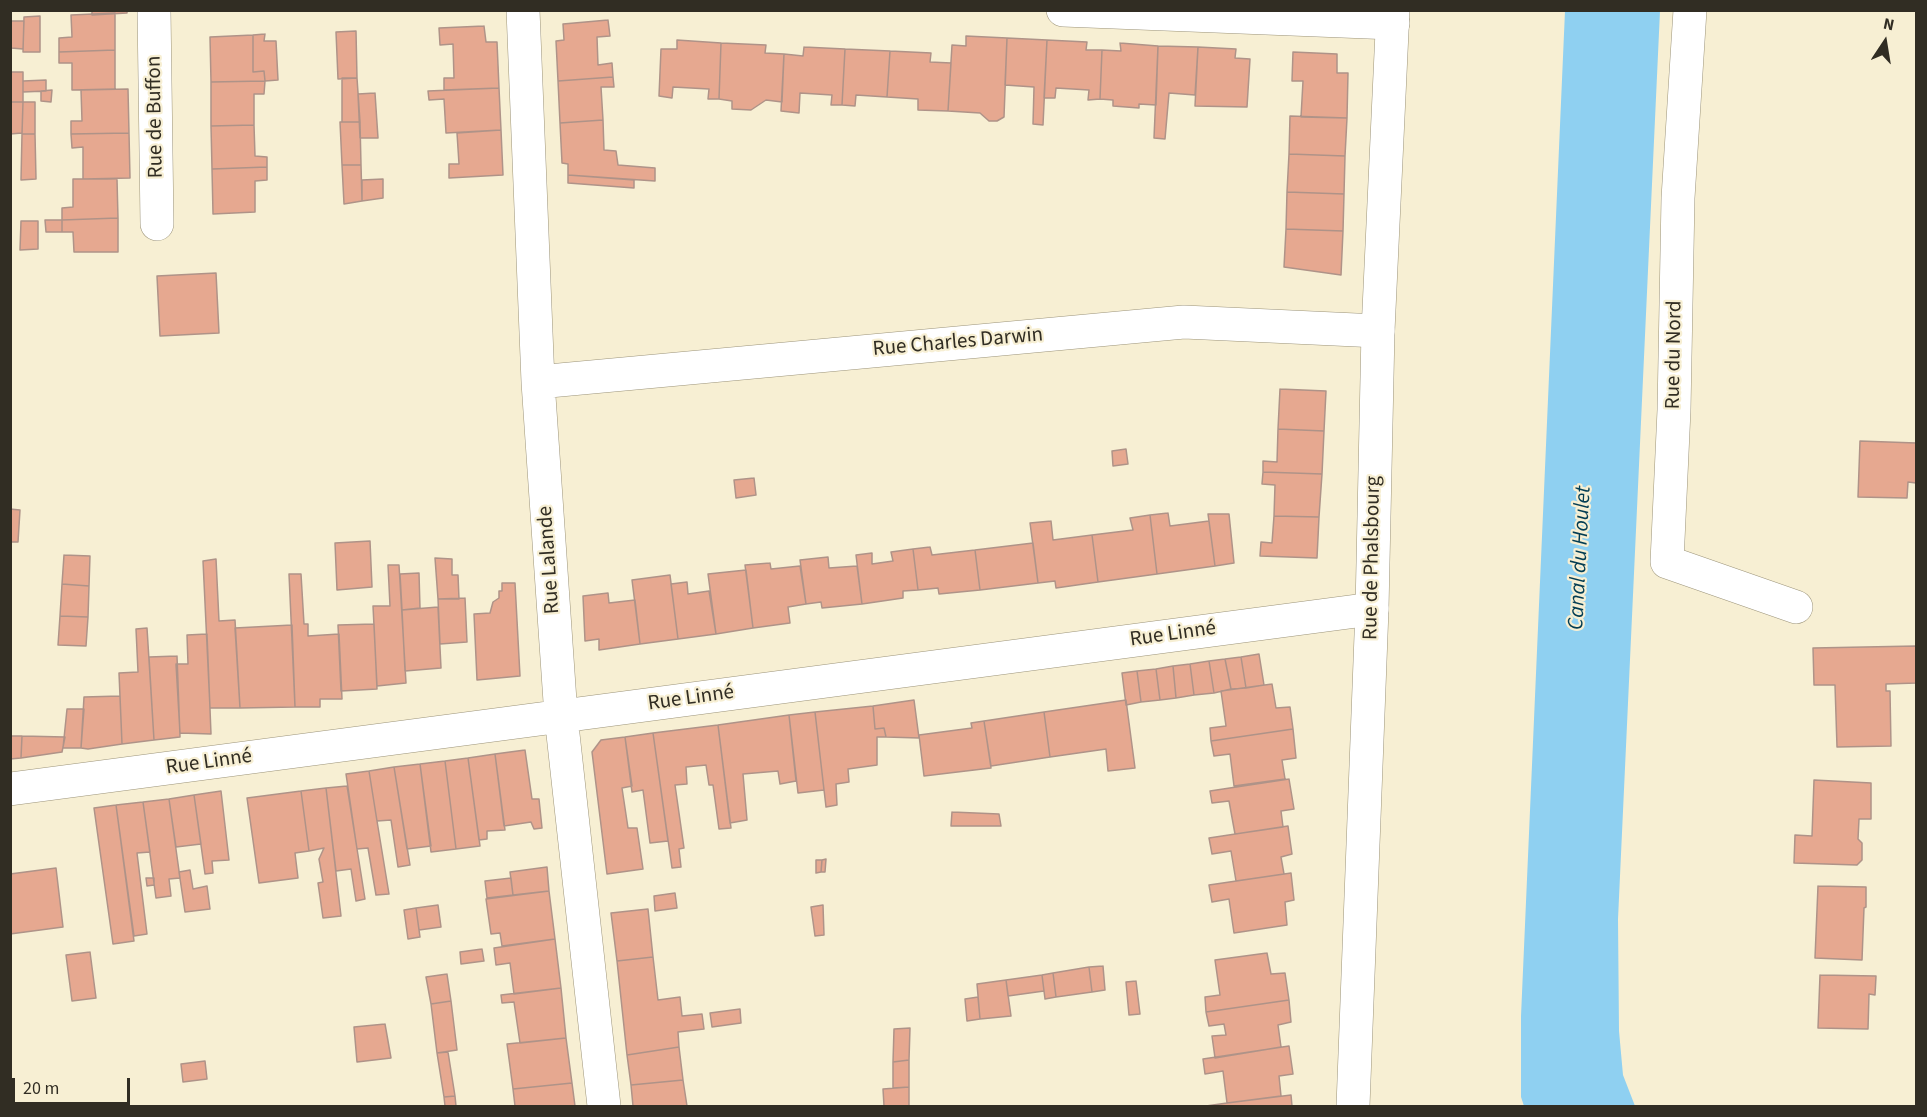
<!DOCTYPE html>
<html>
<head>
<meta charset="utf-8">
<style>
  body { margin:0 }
  #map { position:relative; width:1927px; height:1117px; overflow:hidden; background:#f7efd3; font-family:"Source Sans 3",sans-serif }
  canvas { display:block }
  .frame { position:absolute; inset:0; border:12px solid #312d23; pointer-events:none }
  .north { position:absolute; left:1855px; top:12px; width:60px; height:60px; -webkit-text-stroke:4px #f7efd3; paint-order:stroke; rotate:12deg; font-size:16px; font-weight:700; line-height:24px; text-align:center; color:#312d23 }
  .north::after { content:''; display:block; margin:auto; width:21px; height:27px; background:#312d23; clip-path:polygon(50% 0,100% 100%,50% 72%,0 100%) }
  .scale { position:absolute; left:12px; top:1078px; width:118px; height:27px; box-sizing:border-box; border:3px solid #312d23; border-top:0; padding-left:8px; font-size:18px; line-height:21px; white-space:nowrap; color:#312d23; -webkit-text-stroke:4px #f7efd3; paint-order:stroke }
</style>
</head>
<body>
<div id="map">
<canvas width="1927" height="1117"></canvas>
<div class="frame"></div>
<div class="north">N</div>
<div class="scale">20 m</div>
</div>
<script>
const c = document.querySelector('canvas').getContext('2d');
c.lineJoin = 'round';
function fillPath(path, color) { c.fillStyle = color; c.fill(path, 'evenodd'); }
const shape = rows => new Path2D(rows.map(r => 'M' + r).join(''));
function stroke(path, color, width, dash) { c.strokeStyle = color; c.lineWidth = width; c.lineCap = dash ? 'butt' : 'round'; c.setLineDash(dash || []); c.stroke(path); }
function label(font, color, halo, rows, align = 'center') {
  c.font = font + ' "Source Sans 3",sans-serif'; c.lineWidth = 4.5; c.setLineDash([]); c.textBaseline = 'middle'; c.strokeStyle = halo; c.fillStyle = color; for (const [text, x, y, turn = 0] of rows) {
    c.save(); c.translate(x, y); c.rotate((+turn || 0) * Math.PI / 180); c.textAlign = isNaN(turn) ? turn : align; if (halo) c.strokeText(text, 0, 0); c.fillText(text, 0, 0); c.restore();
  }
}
fillPath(shape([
  [1565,11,1660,11,1618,919,1619,1031,1623,1075,1635,1106,1524,1106,1521,1097,1521,1016]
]), '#8fd0f1');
const building = shape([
  [92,10,127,10,127,13,92,15,92,10],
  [115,13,115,50,59,52,59,38,72,37,71,15,115,13],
  [40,16,40,52,23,52,24,17,40,16],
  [608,20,610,36,597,37,598,65,612,63,613,77,558,81,556,41,564,40,563,24,608,20],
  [11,21,24,21,23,49,11,48,11,21],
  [484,26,486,42,497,42,499,88,444,90,444,78,454,78,453,44,440,45,439,28,484,26],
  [356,31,357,78,338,79,336,32,356,31],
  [265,34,264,41,276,41,278,80,265,81,264,71,253,72,253,35,265,34],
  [253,35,253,72,264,71,265,81,211,82,210,37,253,35],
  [966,36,1007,38,1004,117,997,121,989,121,980,113,948,111,952,45,966,46,966,36],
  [1007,38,1047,40,1043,125,1033,124,1034,87,1005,85,1007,38],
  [677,40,721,43,719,99,708,99,709,89,673,87,672,98,659,96,661,49,677,49,677,40],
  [1047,40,1087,42,1086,50,1102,50,1100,99,1088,100,1089,90,1056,88,1055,98,1044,98,1047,40],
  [721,43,766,45,765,53,784,54,782,102,766,100,751,110,732,109,732,101,719,99,721,43],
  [1120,43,1158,46,1156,105,1139,104,1139,108,1113,106,1113,100,1100,99,1102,50,1121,51,1120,43],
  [1158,46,1198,47,1195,95,1169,93,1165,139,1154,138,1158,46],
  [804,47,845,49,842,105,831,105,832,95,800,93,799,113,781,111,784,54,803,56,804,47],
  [1198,47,1236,49,1235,58,1250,59,1247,107,1195,106,1198,47],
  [845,49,890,51,887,97,856,95,855,106,842,105,845,49],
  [115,50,115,89,72,90,72,63,59,63,59,52,115,50],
  [890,51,931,53,930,62,951,63,948,111,918,110,918,99,887,97,890,51],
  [1293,52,1337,54,1337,73,1348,73,1347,118,1301,117,1303,81,1292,81,1293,52],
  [10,72,23,72,23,102,10,102,10,72],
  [613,77,614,87,601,87,603,120,560,123,558,81,613,77],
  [342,78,357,78,360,122,342,122,342,78],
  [46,80,46,91,23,92,23,81,46,80],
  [265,81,264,94,254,94,254,125,211,126,211,82,265,81],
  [499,88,501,130,446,133,444,99,429,100,428,91,499,88],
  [128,89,129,133,71,134,71,121,82,121,81,90,128,89],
  [52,90,51,102,41,101,41,91,52,90],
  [375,93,378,138,360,138,358,94,375,93],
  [10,102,23,102,22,133,10,134,10,102],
  [23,102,35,102,35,134,22,134,23,102],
  [1290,116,1347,118,1345,156,1289,154,1290,116],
  [603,120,604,150,616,151,618,165,655,168,655,181,568,175,568,164,562,163,560,123,603,120],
  [340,122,360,122,361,165,342,165,340,122],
  [254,125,255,156,267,157,267,167,212,169,211,126,254,125],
  [501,130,503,175,449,178,449,164,459,164,457,133,501,130],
  [129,133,130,178,83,179,83,147,72,148,71,134,129,133],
  [22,134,35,134,36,179,21,180,22,134],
  [1289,154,1345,156,1344,194,1287,192,1289,154],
  [342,165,361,165,362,201,344,204,342,165],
  [267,167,267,180,255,181,255,212,213,214,212,169,267,167],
  [568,175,634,180,634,188,568,183,568,175],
  [73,179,117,179,118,218,62,220,62,208,73,207,73,179],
  [383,179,383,198,362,201,362,180,383,179],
  [1287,192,1344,194,1343,231,1286,229,1287,192],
  [118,218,118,252,74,252,73,232,62,232,62,220,118,218],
  [45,220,62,220,62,232,46,232,45,220],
  [21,221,38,221,38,249,20,250,21,221],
  [1286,229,1343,231,1341,275,1284,267,1286,229],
  [216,273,219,333,160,336,157,276,216,273],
  [1280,389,1326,391,1324,431,1278,429,1280,389],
  [1278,429,1324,431,1322,474,1263,472,1263,461,1277,462,1278,429],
  [1860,441,1916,443,1916,483,1908,482,1907,498,1858,497,1860,441],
  [1126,449,1128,464,1113,466,1112,451,1126,449],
  [1263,472,1322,474,1319,517,1274,516,1275,485,1262,484,1263,472],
  [754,478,756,495,736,498,734,480,754,478],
  [10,509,20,510,18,542,10,542,10,509],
  [1168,513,1170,526,1209,521,1215,566,1157,574,1150,515,1168,513],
  [1208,514,1229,514,1234,563,1215,566,1208,514],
  [1150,515,1157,574,1098,582,1092,535,1133,530,1130,518,1150,515],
  [1274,516,1319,517,1317,558,1260,556,1261,542,1272,543,1274,516],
  [1051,521,1053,540,1092,535,1098,582,1056,588,1055,581,1038,583,1030,523,1051,521],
  [370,541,372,587,337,590,335,543,370,541],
  [1033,543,1038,583,980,590,975,550,1033,543],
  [930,547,932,555,975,550,980,590,939,594,938,588,918,590,913,549,930,547],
  [913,549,918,590,903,591,903,598,862,604,856,555,872,553,872,564,893,561,891,552,913,549],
  [64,555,90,556,89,586,62,584,64,555],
  [828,557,829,568,857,566,862,604,822,608,821,602,806,604,800,560,828,557],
  [435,558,452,559,452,575,458,575,459,599,438,599,435,558],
  [216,559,219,621,235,620,240,708,210,708,203,561,216,559],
  [770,563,771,569,800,566,806,604,788,607,790,623,753,628,745,565,770,563],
  [388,565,399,565,406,683,377,686,373,606,390,606,388,565],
  [746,570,753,628,716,634,708,574,746,570],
  [419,573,420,608,402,610,400,574,419,573],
  [289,574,301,574,304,624,308,624,308,636,339,634,342,699,320,699,320,707,295,707,289,574],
  [670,575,678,639,640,644,632,580,670,575],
  [687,582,688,594,709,591,716,634,678,639,671,584,687,582],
  [502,583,515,583,520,676,477,680,474,614,490,613,493,602,499,598,499,591,502,591,502,583],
  [62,584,89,586,88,617,60,616,62,584],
  [608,593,609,603,635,600,640,644,599,650,599,639,585,641,583,596,608,593],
  [465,598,467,642,440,644,438,599,465,598],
  [438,607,441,668,405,671,402,610,438,607],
  [60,616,88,617,86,646,58,645,60,616],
  [374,624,377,689,341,691,338,625,374,624],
  [292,625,295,707,240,708,235,628,292,625],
  [147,628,154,740,122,744,119,673,138,672,136,629,147,628],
  [207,634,211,734,180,733,176,664,188,664,187,635,207,634],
  [1916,646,1916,683,1886,684,1886,691,1890,691,1891,746,1837,747,1835,685,1814,685,1813,648,1916,646],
  [1259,654,1264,685,1246,688,1241,657,1259,654],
  [177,656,180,737,154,740,149,657,177,656],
  [1241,657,1246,688,1231,689,1225,659,1241,657],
  [1225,659,1231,689,1214,693,1209,661,1225,659],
  [1209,661,1214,693,1194,695,1190,664,1209,661],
  [1190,664,1194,695,1176,698,1173,666,1190,664],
  [1173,666,1176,698,1160,700,1156,669,1173,666],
  [1156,669,1160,700,1141,702,1137,671,1156,669],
  [1137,671,1141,702,1126,705,1122,673,1137,671],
  [1272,684,1276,708,1290,707,1293,729,1211,741,1210,728,1226,726,1221,691,1272,684],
  [120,696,122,744,88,749,81,748,84,697,120,696],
  [914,700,919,738,886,737,884,728,875,729,873,706,914,700],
  [1126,700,1135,768,1108,771,1106,749,1050,757,1044,712,1126,700],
  [873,706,875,729,884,728,886,737,877,737,877,765,848,769,849,782,836,784,837,805,826,807,815,712,873,706],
  [67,709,84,709,81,748,63,748,67,709],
  [815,712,824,790,798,793,789,715,815,712],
  [1044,712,1050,757,991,766,984,721,1044,712],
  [789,715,796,781,780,784,778,771,743,774,747,820,730,823,718,725,789,715],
  [984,721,991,768,924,776,919,735,972,728,971,723,984,721],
  [718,725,731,828,719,829,713,785,709,785,706,765,686,767,687,784,675,785,684,848,679,849,681,867,672,868,653,733,718,725],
  [1293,729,1296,758,1282,760,1285,779,1234,786,1230,754,1214,756,1211,741,1293,729],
  [653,733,668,841,650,843,643,790,632,792,625,737,653,733],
  [10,736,22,736,21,758,10,759,10,736],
  [22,736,65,737,62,752,21,758,22,736],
  [625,737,632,786,622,788,628,828,637,828,643,869,607,874,592,752,601,740,625,737],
  [525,750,532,799,539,799,542,828,534,829,531,822,504,826,495,754,525,750],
  [495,754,505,830,487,831,487,839,479,840,468,758,495,754],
  [468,758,480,846,456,849,445,761,468,758],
  [445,761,456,849,431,852,420,764,445,761],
  [420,764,431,846,407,849,394,767,420,764],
  [394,767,410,865,398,867,391,820,377,821,369,771,394,767],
  [369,771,377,821,389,894,376,895,368,848,357,849,346,774,369,771],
  [1289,779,1294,809,1281,811,1283,827,1235,834,1229,801,1212,803,1210,791,1289,779],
  [1814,780,1871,783,1871,819,1859,819,1858,839,1862,843,1862,860,1857,865,1794,863,1795,835,1812,836,1814,780],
  [347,786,365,899,356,901,351,869,336,871,326,788,347,786],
  [326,788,341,916,323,918,318,883,323,882,319,859,324,848,309,851,301,791,326,788],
  [221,791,229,860,212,861,213,873,205,874,194,795,221,791],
  [301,791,309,851,295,853,298,878,259,883,247,798,301,791],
  [194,795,201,844,176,847,169,799,194,795],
  [169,799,180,878,169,879,171,896,156,898,143,802,169,799],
  [143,802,150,852,137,853,147,934,134,936,116,805,143,802],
  [116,805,134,941,113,944,94,808,116,805],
  [952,812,999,814,1001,826,951,826,952,812],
  [1288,826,1292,854,1281,857,1284,874,1236,881,1231,851,1212,854,1209,838,1288,826],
  [826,859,825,872,821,872,822,860,826,859],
  [816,860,822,860,821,872,816,873,816,860],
  [547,867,549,891,513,895,510,872,547,867],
  [56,868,63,927,10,934,10,874,56,868],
  [190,870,193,889,207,886,210,909,185,912,179,872,190,870],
  [1291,873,1294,900,1285,902,1287,925,1234,933,1229,899,1212,902,1209,885,1291,873],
  [146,878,154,878,154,885,147,886,146,878],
  [511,878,513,895,487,898,485,881,511,878],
  [1818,886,1866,887,1866,907,1864,908,1862,960,1815,958,1818,886],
  [549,891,555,939,502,946,500,933,491,934,486,899,549,891],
  [675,893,677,908,655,911,654,896,675,893],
  [438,905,441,927,419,930,416,908,438,905],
  [823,905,824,935,815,936,811,907,823,905],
  [416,908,420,937,408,939,404,910,416,908],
  [648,909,653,957,617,961,611,913,648,909],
  [555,939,561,988,514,994,510,963,496,965,494,948,555,939],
  [482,949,484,961,461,964,460,952,482,949],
  [90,952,96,998,72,1001,66,955,90,952],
  [1267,953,1271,974,1285,973,1289,1000,1206,1012,1205,997,1220,995,1215,960,1267,953],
  [653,957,658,1000,680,997,682,1016,702,1014,704,1029,678,1032,679,1047,627,1055,617,961,653,957],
  [1103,966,1105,990,1092,992,1089,967,1103,966],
  [1089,967,1092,992,1056,997,1053,973,1089,967],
  [1053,973,1056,997,1045,999,1042,975,1053,973],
  [447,974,451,1001,431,1004,426,977,447,974],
  [1042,975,1044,991,1008,996,1006,980,1042,975],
  [1820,975,1876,976,1875,995,1869,994,1868,1029,1818,1028,1820,975],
  [1006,980,1011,1016,980,1019,977,984,1006,980],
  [1136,981,1140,1014,1129,1015,1126,982,1136,981],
  [561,988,566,1038,520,1043,514,1002,502,1003,501,995,561,988],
  [978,997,980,1019,967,1021,965,999,978,997],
  [1289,1000,1291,1022,1278,1025,1281,1047,1215,1058,1212,1036,1226,1035,1224,1024,1209,1026,1206,1012,1289,1000],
  [451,1001,457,1050,437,1053,431,1004,451,1001],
  [740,1009,741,1023,712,1027,710,1013,740,1009],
  [385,1024,391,1058,357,1062,354,1027,385,1024],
  [910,1028,909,1060,893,1062,894,1029,910,1028],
  [566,1038,572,1083,513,1089,507,1044,566,1038],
  [1289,1046,1293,1074,1279,1076,1281,1096,1227,1103,1223,1071,1205,1074,1203,1059,1289,1046],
  [679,1047,683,1080,631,1085,627,1055,679,1047],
  [448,1052,455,1096,444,1097,437,1053,448,1052],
  [909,1060,909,1087,893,1088,893,1062,909,1060],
  [205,1061,207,1079,183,1082,181,1064,205,1061],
  [683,1080,687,1106,633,1106,631,1085,683,1080],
  [572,1083,575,1106,515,1106,513,1089,572,1083],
  [909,1087,909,1106,884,1106,883,1089,909,1087],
  [1291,1095,1292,1106,1206,1106,1227,1103,1291,1095],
  [455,1096,456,1106,445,1106,444,1097,455,1096]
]);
fillPath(building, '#e6a890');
stroke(building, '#af9388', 1.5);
const minor = shape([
  [154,10,157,224],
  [523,10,538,382,561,716,604,1106],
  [1063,10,1393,23],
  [1690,10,1678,198,1674,410,1667,562,1796,607],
  [538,382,1184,322,1378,331],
  [10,789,1372,609]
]);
const tertiary = shape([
  [1353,1106,1372,609,1378,331,1393,10]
]);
stroke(minor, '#9c947a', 34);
stroke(tertiary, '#9c947a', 34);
stroke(minor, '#fff', 33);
stroke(tertiary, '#fff', 33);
label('21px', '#312d23', '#f7efd3', [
  ["Rue de Buffon",156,117,-91],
  ["Rue Charles Darwin",958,343,-5],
  ["Rue du Nord",1675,355,-89],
  ["Rue de Phalsbourg",1373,558,-89],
  ["Rue Lalande",550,560,-94],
  ["Rue Linné",1173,635,-8],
  ["Rue Linné",691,699,-8],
  ["Rue Linné",209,763,-8]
]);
label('italic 22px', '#033d53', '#f7efd3', [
  ["Canal du Houlet",1581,558,-87]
]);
</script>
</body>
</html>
